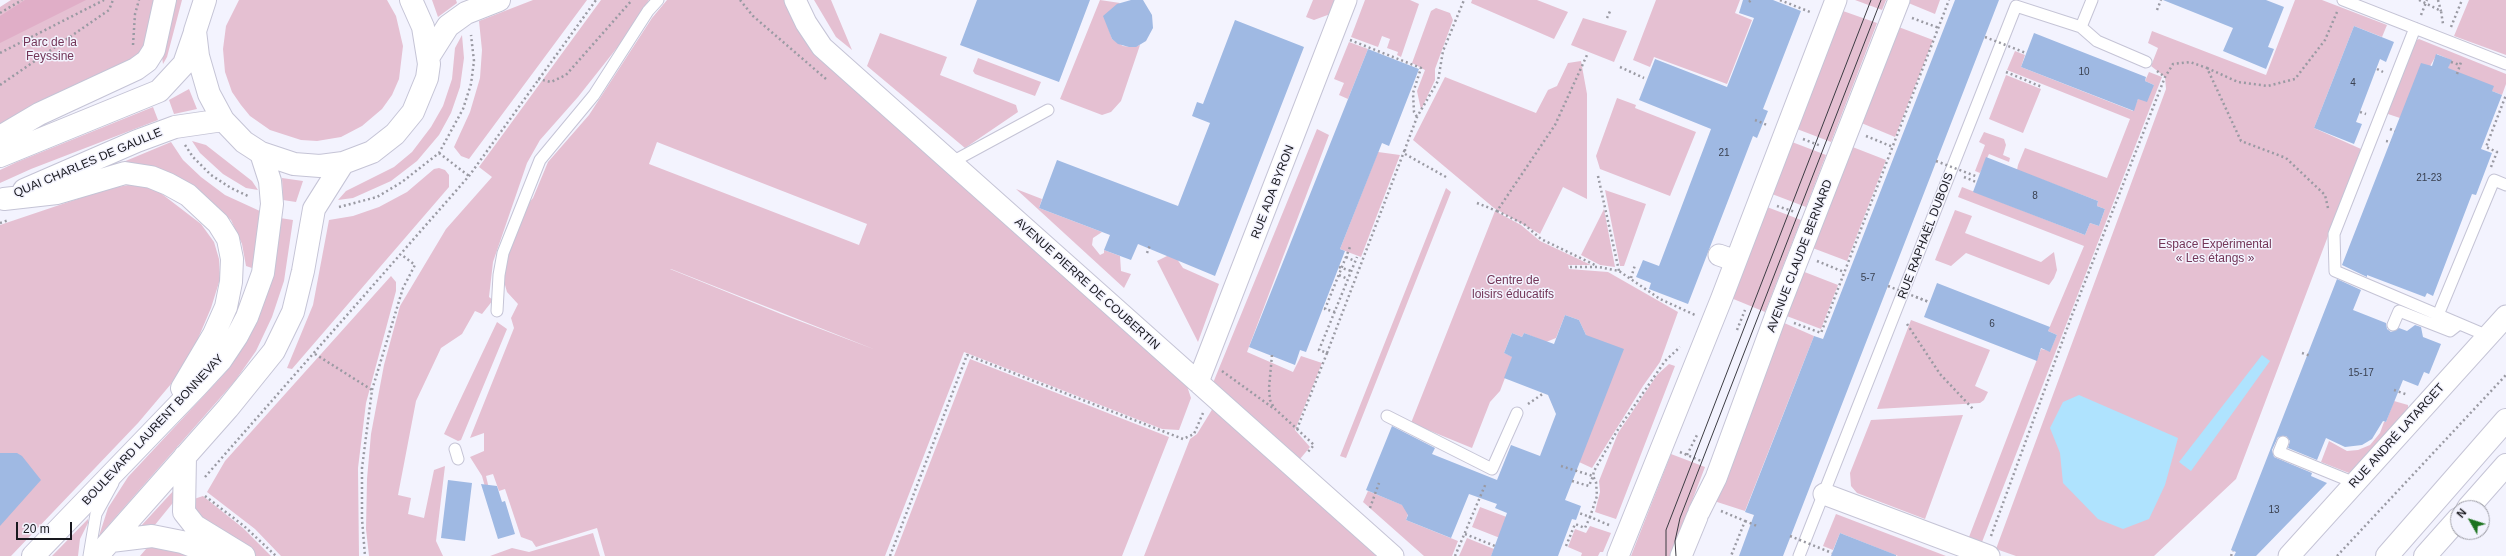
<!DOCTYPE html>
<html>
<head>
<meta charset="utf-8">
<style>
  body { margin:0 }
  #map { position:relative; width:2506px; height:556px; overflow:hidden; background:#f3f3fe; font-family:Arial,sans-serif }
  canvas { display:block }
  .north { position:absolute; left:2450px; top:500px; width:40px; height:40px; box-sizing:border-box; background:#f3f3fe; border:1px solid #9c9ca5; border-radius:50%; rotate:309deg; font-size:11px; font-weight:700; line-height:16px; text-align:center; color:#19191f }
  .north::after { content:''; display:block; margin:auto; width:14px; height:18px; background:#1c731e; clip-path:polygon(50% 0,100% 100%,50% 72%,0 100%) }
  .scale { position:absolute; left:16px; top:522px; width:56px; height:18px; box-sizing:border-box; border:2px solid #19191f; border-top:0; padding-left:5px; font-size:12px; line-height:14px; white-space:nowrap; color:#19191f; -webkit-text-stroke:3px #f3f3fe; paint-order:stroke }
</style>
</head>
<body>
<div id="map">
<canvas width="2506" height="556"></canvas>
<div class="north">N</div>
<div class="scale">20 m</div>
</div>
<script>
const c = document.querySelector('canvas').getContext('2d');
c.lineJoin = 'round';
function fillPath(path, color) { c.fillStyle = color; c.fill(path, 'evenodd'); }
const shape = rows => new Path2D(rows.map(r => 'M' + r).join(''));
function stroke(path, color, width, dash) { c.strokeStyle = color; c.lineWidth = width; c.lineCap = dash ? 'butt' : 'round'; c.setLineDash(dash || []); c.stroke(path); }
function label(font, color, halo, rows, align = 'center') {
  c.font = font + ' Arial,sans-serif'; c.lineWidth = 3; c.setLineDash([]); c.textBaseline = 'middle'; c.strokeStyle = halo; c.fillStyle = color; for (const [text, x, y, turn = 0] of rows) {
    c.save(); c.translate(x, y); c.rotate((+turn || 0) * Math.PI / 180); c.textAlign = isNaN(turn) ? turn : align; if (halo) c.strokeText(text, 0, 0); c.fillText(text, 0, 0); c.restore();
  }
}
fillPath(shape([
  [11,0,158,0,144,54,0,130,0,7],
  [170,0,182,0,167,57,163,64,161,50],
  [239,0,387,0,396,16,403,46,399,79,392,95,382,109,362,126,341,137,317,141,301,140,270,130,250,116,241,105,232,92,225,72,223,49,226,26],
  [432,0,456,0,457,3,438,17],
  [533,0,587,0,469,159,461,156,454,147,470,112,480,78,482,50,479,21],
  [601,0,649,0,620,44,578,97,540,140,527,163,493,262,489,297,493,300,482,314,475,311,462,334,441,348,416,401,398,495,411,498,408,514,424,518,434,470,445,466,436,541,443,556,369,556,366,529,367,479,371,434,384,365,400,306,446,229,492,177,479,167],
  [667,0,788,0,1186,383,1191,398,1179,430,1162,429,964,352,885,556,605,556,597,528,536,547,532,541,521,537,505,489,499,491,493,474,486,476,490,493,487,494,482,476,470,457,484,451,484,433,470,438,514,328,511,318,518,304,507,292,503,278,506,258,523,210,533,198,548,162,589,115,652,18],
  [657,142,867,224,859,245,649,164],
  [670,269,671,269,876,350,781,314],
  [814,0,831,0,852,50,836,37],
  [1100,0,1120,3,1107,24,1112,39,1123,46,1132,47,1140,45,1121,101,1111,112,1102,115,1060,99],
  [1313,0,1338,0,1333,13,1314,20,1306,17],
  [1365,0,1410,0,1419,4,1401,57,1397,55,1398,52,1387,48,1390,39,1382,36,1378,47,1351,37],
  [1472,0,1537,0,1568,12,1554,39,1471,3],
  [1656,0,1740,0,1735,13,1752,20,1727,84,1654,57,1650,67,1633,60],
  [1855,0,1886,0,1882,10],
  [1907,0,1940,0,1935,14,1906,2],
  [2295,0,2322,0,2387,25,2382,37,2354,26,2314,128,2361,149,2236,479,2154,556,2016,556,1996,549,2166,89,2165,77,2151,66,2158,48,2148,43,2152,31,2266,75],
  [2469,0,2506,0,2506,55,2454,36],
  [1436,8,1450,13,1453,20,1435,69,1435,80,1421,110,1417,91,1425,70,1412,63,1431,11],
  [1843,11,1877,23,1831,142,1797,129],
  [1583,18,1627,31,1614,62,1571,45],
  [1896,26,1933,40,1895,137,1859,122],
  [880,33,947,57,940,75,1016,105,1018,112,965,148,867,66],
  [462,35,464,58,460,87,451,113,439,135,417,161,391,181,353,198,338,200,346,191,394,167,412,152,431,127,443,106,452,79,455,48],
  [2419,39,2506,74,2506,84,2502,95,2446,73,2451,60,2437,54,2400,118,2385,113,2415,41],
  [1349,42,1368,49,1348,99,1339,95,1344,83,1334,79],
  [2015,51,2025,55,2021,67,2133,111,2138,99,2154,85,2145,81,2149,72,2162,77,1982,542,1969,537,2041,349,2050,351,2057,335,2048,331,2084,246,1958,197,1962,187,2085,235,2090,223,2099,226,2105,209,2097,206,2098,201,2017,170,2018,165,2025,148,2107,178,2130,119,2007,70],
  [978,58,1041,82,1035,96,975,74,973,71],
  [1581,61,1587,94,1587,199,1563,187,1540,234,1494,208,1413,140,1445,77,1536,113,1548,90,1557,86,1568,63],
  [2006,75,2041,89,2023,133,1989,119],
  [189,89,197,109,174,114,169,100],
  [1617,98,1636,105,1635,108,1696,132,1670,196,1600,169,1596,156],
  [153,107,158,120,31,169,0,183,0,170,17,162],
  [1317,129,1329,135,1247,352,1293,372,1301,356,1322,363,1295,430,1310,447,1300,459,1213,383],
  [1984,132,2004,139,2006,145,2003,155,2010,158,2009,162,1989,154,1980,173,1975,171,1985,145,1979,142],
  [192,141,206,145,252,181,258,190,246,188,223,174,200,153],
  [171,142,183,160,201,177,225,195,262,212,254,264,252,268,246,266,242,244,231,220,194,189,116,165],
  [1792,142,1826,155,1806,207,1772,194],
  [1850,146,1886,160,1847,261,1810,247],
  [1378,152,1400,155,1361,257,1340,249],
  [439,168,445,170,449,175,449,187,292,369,287,368,313,305,329,220,353,216,379,207,407,192,434,169],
  [282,178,303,181,296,202,283,200],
  [128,185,145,186,158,191,201,224,214,242,219,259,220,279,211,308,197,341,171,384,138,423,11,556,0,556,0,225,107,189],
  [1446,188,1451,192,1346,458,1340,456],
  [1016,189,1042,199,1039,208,1102,232,1093,238,1092,245,1100,255,1104,253,1104,250,1120,256,1121,271,1131,274,1124,288],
  [1605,190,1646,204,1624,266,1620,266],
  [1767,207,1801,220,1765,312,1731,298],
  [1604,209,1615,267,1600,265,1581,255],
  [1955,210,1972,216,1965,233,2041,262,2054,252,2057,270,2054,278,2049,285,1966,253,1951,266,1935,260],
  [1495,211,1521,225,1540,241,1591,265,1568,265,1569,269,1608,272,1678,312,1660,362,1643,386,1592,468,1579,462,1586,335,1579,320,1565,315,1556,338,1546,342,1524,333,1522,337,1512,333,1504,353,1513,357,1500,391,1490,402,1472,448,1411,423],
  [280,218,293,220,284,281,272,317,256,351,235,381,99,536,108,508,128,477,225,373,244,345,252,330],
  [1173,253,1183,268,1219,284,1198,342,1157,261],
  [1802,271,1838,285,1821,329,1784,315],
  [391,276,396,282,396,291,366,403,358,468,359,556,281,556,255,529,207,492,225,461],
  [1911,320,1990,350,1975,386,1988,392,1984,400,1980,403,1877,409],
  [497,322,507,329,461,440,458,441,444,434],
  [1782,322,1814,336,1745,511,1714,501],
  [970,359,1169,437,1122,556,894,556],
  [1669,364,1675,366,1616,519,1595,512,1600,492,1599,481,1618,433,1657,375],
  [2394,401,2408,405,2408,411,2349,473,2321,462,2329,441,2347,451,2358,450,2370,445,2380,433,2384,422,2386,422],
  [1213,408,1379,556,1144,556,1190,439,1197,434],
  [1963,415,1925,519,1857,493,1851,486,1850,473,1871,420],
  [1671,454,1705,467,1671,556,1631,556],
  [175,489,176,499,150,531,140,527],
  [1368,491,1410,508,1406,520,1458,541,1452,556,1424,556,1363,502],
  [203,496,243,528,271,556,255,556,197,516,191,500],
  [1480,507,1520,522,1505,540,1472,527],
  [1836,514,1946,556,1898,556,1840,533,1833,550,1823,546],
  [88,519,88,523,80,539,78,556,52,556],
  [1590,526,1611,533,1603,552,1600,552,1598,556,1581,556,1582,553,1568,547,1575,529,1586,533],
  [593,533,600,556,490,556,512,548,529,552],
  [1467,538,1494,549,1491,556,1459,556],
  [152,542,208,556,140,556]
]), '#e5c0d2');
fillPath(shape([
  [25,0,86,0,0,43,0,16]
]), '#e0aec7');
fillPath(shape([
  [2262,355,2270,361,2191,471,2179,462],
  [2079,395,2178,438,2165,485,2149,519,2123,529,2098,519,2063,483,2060,453,2050,428,2063,402]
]), '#afe3fe');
fillPath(shape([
  [977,0,1090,0,1059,82,960,45],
  [1131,0,1143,0,1152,15,1153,28,1146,41,1136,47,1129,47,1118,44,1112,39,1103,16,1117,4],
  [1743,0,1773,0,1801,11,1763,109,1768,111,1757,138,1753,136,1688,304,1649,289,1651,283,1636,277,1643,260,1659,266,1711,129,1639,100,1655,59,1727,87,1754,18,1739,13],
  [1955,0,1999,0,1783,556,1739,556,1754,515,1745,512,1787,405,1814,336,1823,339],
  [2163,0,2266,0,2284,7,2268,47,2274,49,2266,69,2223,51,2233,28],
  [1235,20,1304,47,1215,276,1138,244,1131,260,1104,250,1110,235,1039,208,1057,160,1178,206,1210,123,1192,116,1197,102,1203,104],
  [2354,26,2394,42,2386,62,2380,59,2356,122,2362,124,2354,144,2314,128],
  [2034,33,2146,77,2145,81,2154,85,2147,102,2138,99,2134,111,2021,67],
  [1368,49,1419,69,1389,146,1382,143,1340,249,1345,251,1306,352,1300,350,1295,365,1249,347],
  [2436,54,2452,60,2448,68,2494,86,2492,91,2502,95,2481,149,2492,153,2476,195,2472,194,2433,296,2427,293,2425,297,2367,275,2367,277,2342,265,2421,63,2432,66],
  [1986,157,2098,201,2097,206,2105,209,2099,226,2090,223,2085,235,1973,192],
  [2337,279,2361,290,2353,310,2386,323,2387,329,2391,332,2399,328,2407,331,2415,325,2421,327,2423,337,2441,344,2429,374,2424,372,2418,386,2403,380,2386,422,2383,421,2372,439,2362,445,2345,447,2326,438,2317,460,2288,448,2290,441,2286,436,2278,437,2272,450,2274,457,2312,473,2311,476,2327,483,2256,556,2234,556,2236,552,2231,550],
  [1937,283,2050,327,2048,331,2057,335,2050,352,2041,348,2037,361,1924,317],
  [1565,315,1579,320,1586,335,1624,349,1565,500,1581,506,1576,520,1572,519,1558,556,1491,556,1507,513,1495,508,1497,504,1469,494,1451,538,1406,520,1408,515,1402,505,1366,490,1392,426,1435,448,1432,454,1497,480,1511,445,1540,456,1556,414,1548,395,1504,378,1512,357,1504,353,1512,333,1522,337,1524,333,1554,344],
  [0,453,17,453,22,456,41,480,0,526],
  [448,480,472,483,465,541,441,538],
  [481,484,497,486,502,502,505,501,515,534,498,539],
  [1840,533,1896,555,1896,556,1831,556]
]), '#9fb9e3');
const lane = shape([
  [2343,0,2506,64],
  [2081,27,2097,41,2146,62],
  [2415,28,2334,234,2335,271,2488,336],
  [952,162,1048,110],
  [497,311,499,275,503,253,540,160,594,95,648,11,658,0],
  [2438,315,2494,180,2506,185],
  [2393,325,2399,311,2450,331,2459,324],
  [1387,416,1492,469,1517,413],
  [2283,442,2279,452,2355,483],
  [455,449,458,459],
  [89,556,96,514,113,483],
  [1799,556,2016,6,2081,27,2092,0]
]);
const street = shape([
  [795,0,806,23,822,47,1393,556],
  [1719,255,1736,261],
  [1198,382,1346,0],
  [1824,494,1989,556],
  [1699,512,1716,478,1776,315,1899,0],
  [1618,556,1721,300,1836,0],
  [1681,556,1697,517],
  [2289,556,2506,316]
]);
const secondary = shape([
  [2468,508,2506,465],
  [2387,556,2506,420],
  [2425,556,2458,519]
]);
const primary = shape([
  [205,0,195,31,198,56,209,94,223,120,244,142,261,153,294,164,320,166,343,163,372,152,395,134,413,112,427,78,429,64,423,27,411,0],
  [429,56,448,26,466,13,499,0],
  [0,137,39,114,136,69,147,61,154,50,165,0],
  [0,156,159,91,184,64,194,35],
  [24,190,137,141,175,127,223,120],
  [4,199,57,193,125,173,151,177,168,184,188,195,218,223,228,239,232,259,231,282,226,307,214,334,182,388],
  [185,456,184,512,195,526,244,556],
  [111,541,152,536,182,542,219,556],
  [33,556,196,387,221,360,237,336,247,317,263,273,272,204,270,181,261,153],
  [97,556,228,408,274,351,293,312,303,271,314,209,343,163]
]);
stroke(lane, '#c5c4d6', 13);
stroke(street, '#c5c4d6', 23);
stroke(secondary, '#c5c4d6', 24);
stroke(primary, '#c5c4d6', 24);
stroke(shape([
  [740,0,753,16,826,79],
  [1780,0,1810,12],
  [2419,0,2441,11,2443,24],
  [2438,0,2441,11],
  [1749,2,1751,0],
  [2157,10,2161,0],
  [0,13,22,0],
  [2421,15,2427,0],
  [1607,18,1611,9],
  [1912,18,1939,28],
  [2451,27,2462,0],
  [1350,40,1421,68,1413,93,1414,112,1417,117],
  [133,45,135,14,139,0],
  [0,53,104,0],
  [2451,62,2460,65],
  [1620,67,1644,78],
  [2207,68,2238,82,2268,86,2295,79,2325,40,2337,12],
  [2377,69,2383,72],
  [2157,71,2165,77],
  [2006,72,2042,87],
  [2457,74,2461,62],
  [538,79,551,82,566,75,632,0],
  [0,85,109,10,113,0],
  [2360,112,2366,114],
  [1755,120,1767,125],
  [2390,129,2395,131],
  [1866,136,1893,147],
  [1803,139,1821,146],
  [2386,141,2391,142],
  [185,145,193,157,211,175,231,188,250,197],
  [439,153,469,176],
  [2491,167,2497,152,2486,147,2506,95],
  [1598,176,1619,271],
  [1446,177,1405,154,1405,149,1417,117,1438,81,1443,51,1464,0],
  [1964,177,1976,182],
  [1477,203,1497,211,1555,125,1587,55],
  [1777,206,1795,212],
  [339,207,377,197,402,182,439,153,463,109,471,84,474,61,471,35],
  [1497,211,1524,224,1541,239,1597,266],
  [0,223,9,220],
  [1147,253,1150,245],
  [1346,257,1355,261],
  [1817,261,1844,272],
  [1339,267,1351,271],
  [1570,267,1599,267,1619,271,1660,299,1695,315],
  [1339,275,1348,279],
  [1631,278,1635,265],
  [1916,297,1929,302],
  [1335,312,1325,309,1350,247],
  [1794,323,1821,333,1949,0],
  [1907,324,1940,374,1974,410],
  [1737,330,1745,310],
  [1327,353,1405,149],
  [2302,353,2311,356],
  [315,354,372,390,362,468,362,519,365,556],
  [1272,355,1269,388,1270,400,1274,408,1297,429,1327,353,1319,350,1357,257],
  [1222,371,1273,408],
  [372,390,403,288,415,265,402,255],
  [2394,390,2408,395],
  [1528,404,1544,393],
  [1297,429,1314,445,1307,453],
  [1680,452,1701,461],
  [1687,455,1697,435],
  [1561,466,1593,476,1589,486,1572,481],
  [205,477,469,176,596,0],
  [205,496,244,526,276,556],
  [1370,508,1379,483],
  [1721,511,1745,521,1731,556],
  [1745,521,1757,526],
  [1609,525,1590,517,1597,496,1596,482,1593,476,1594,471,1617,431,1665,361,1680,347],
  [1465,534,1495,546],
  [1991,536,2072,315,2165,77,2173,64,2190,62,2207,68,2241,141,2286,158,2325,195,2328,208],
  [1566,546,1575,524,1585,528,1590,517,1579,513],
  [890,556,967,355,1183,439,1194,434,1203,413],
  [1455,556,1486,483],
  [2231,556,2233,551],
  [2337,556,2506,375]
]), '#9a9aa3', 2.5, [2, 3]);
stroke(lane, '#fff', 11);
stroke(street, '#fff', 21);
stroke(secondary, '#fff', 22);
stroke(primary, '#fff', 22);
stroke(shape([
  [1666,556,1666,530,1871,0],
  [1676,556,1675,541,1680,518,1881,0]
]), '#3c3c43', 1);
stroke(shape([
  [1985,37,2026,53],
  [1936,161,1978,177],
  [1888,286,1929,302],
  [1790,536,1832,553]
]), '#9a9aa3', 2.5, [2, 3]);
label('10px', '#3a4150', null, [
  ["10",2084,72],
  ["4",2353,83],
  ["21",1724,153],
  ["21-23",2429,178],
  ["8",2035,196],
  ["5-7",1868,278],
  ["6",1992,324],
  ["15-17",2361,373],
  ["13",2274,510]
]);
label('12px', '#733658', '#f3f3fe', [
  ["Parc de la",50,43],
  ["Feyssine",50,57],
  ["Espace Expérimental",2215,245],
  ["« Les étangs »",2215,259],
  ["Centre de",1513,281],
  ["loisirs éducatifs",1513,295]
]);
label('12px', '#19191f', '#f3f3fe', [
  ["QUAI CHARLES DE GAULLE",88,163,-23],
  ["RUE ADA BYRON",1273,192,-69],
  ["RUE RAPHAËL DUBOIS",1926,236,-69],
  ["AVENUE CLAUDE BERNARD",1800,256,-69],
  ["AVENUE PIERRE DE COUBERTIN",1087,284,42],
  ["BOULEVARD LAURENT BONNEVAY",153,430,-47],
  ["RUE ANDRÉ LATARGET",2397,436,-48]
]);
</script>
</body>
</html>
